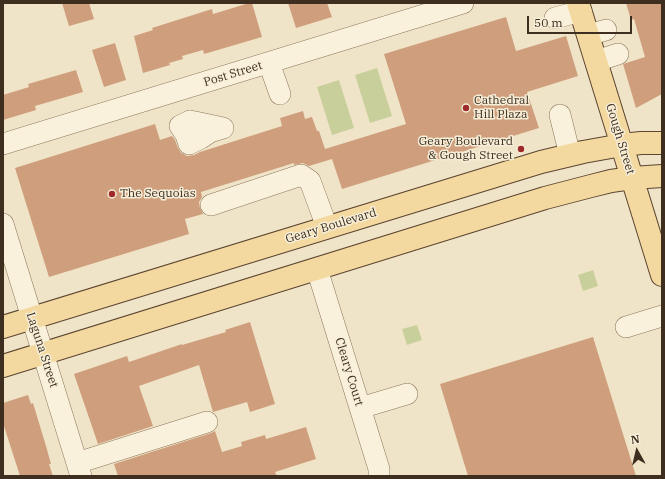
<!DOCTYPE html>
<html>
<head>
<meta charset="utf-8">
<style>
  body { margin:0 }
  #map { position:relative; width:665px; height:479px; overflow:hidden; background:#f0e4c8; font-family:"IBM Plex Serif",serif }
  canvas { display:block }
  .frame { position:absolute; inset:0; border:4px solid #3d2e20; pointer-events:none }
  .north { position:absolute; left:617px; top:431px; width:40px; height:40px; -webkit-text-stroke:3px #f7eed8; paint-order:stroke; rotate:352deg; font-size:11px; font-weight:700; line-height:16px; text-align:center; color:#3d2e20 }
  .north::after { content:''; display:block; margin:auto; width:14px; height:18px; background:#3d2e20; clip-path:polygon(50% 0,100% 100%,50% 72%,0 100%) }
  .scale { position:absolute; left:527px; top:16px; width:105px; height:18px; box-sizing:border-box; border:2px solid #3d2e20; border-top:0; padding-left:5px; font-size:12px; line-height:14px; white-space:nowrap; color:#3d2e20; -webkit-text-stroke:3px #f7eed8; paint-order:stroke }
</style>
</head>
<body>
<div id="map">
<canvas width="665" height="479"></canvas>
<div class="frame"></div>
<div class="north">N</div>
<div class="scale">50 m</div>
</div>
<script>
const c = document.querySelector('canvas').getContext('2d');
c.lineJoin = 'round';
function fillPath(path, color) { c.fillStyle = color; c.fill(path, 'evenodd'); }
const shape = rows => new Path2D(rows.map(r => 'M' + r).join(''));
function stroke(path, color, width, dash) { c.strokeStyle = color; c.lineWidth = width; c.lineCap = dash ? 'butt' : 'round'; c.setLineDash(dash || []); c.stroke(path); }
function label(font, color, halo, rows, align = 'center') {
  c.font = font + ' "IBM Plex Serif",serif'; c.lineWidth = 3; c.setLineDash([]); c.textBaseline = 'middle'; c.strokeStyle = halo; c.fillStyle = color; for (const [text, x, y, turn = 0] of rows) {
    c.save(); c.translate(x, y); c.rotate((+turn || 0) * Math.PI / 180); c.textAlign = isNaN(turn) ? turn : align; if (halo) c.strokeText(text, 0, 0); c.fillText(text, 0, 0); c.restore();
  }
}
fillPath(shape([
  [377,68,392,116,370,123,355,75],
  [339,80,354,128,332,135,317,87],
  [593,270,598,286,583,291,578,275],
  [417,325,422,340,407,345,402,329]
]), '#c9cf9b');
fillPath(shape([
  [62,3,89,3,94,19,69,26],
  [249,3,252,3,262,37,204,54,203,50,182,56,183,59,169,63,170,65,143,73,134,36,153,30,152,28,212,9,213,14],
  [288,3,327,3,332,17,296,28],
  [626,3,662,3,662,94,636,108,623,64,645,57,634,19,631,20],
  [506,17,516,51,566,36,578,76,527,92,539,128,342,189,332,159,309,166,303,163,294,165,294,163,201,192,202,197,199,202,200,208,203,214,185,219,189,234,49,277,15,168,155,124,160,140,172,136,175,140,178,148,181,153,187,156,194,155,200,152,282,126,280,118,303,111,305,119,312,117,317,131,319,131,325,149,406,124,384,54],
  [115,43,126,80,104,87,92,50],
  [76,70,83,92,35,106,36,110,3,120,3,95,29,87,28,84],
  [250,322,275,404,250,412,247,402,213,412,199,365,139,386,153,426,98,444,74,374,127,356,129,362,182,344,182,345,226,332,225,330],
  [593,337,636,476,468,476,440,384],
  [28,395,31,404,33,403,46,446,51,464,49,464,53,476,20,476,3,423,3,403],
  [306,427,316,459,275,472,277,476,118,476,114,464,211,433,215,431,222,452,242,446,241,442,265,435,266,439]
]), '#cf9f7d');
const minor = shape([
  [555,18,581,11],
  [588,35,606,30],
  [596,61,618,54],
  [269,63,280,94],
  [560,115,570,155],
  [190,121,200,123,223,128,210,132,201,138,189,144,186,135,180,126,190,121],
  [3,144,463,3],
  [211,205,301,175,310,181,327,227],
  [3,224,81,476],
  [317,269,379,469,379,476],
  [626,327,662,316],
  [360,408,407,394],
  [77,463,207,422]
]);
const major = shape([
  [578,3,662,275],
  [3,327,541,162,583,152,622,145,641,143,662,143],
  [3,366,545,198,591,186,611,181,632,178,662,176]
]);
stroke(minor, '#8d765c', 22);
stroke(major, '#5b4430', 24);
stroke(minor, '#faf1dc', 21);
stroke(major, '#f3d9a0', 22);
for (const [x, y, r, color] of [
  [466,108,4,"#9e2a2b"],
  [521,149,4,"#9e2a2b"],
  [112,194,4,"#9e2a2b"]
]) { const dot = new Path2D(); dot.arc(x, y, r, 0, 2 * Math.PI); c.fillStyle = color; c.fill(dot); stroke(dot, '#f7eed8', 1.5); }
label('12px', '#3d2e20', '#f7eed8', [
  ["Post Street",233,74,-17],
  ["Gough Street",620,139,73],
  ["Geary Boulevard",331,226,-17],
  ["Laguna Street",42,350,72],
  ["Cleary Court",349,372,73]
]);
label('12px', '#3d2e20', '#f7eed8', [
  ["Cathedral",474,101],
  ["Hill Plaza",474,115],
  ["Geary Boulevard",513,142,"right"],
  ["& Gough Street",513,156,"right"],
  ["The Sequoias",120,194]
], 'left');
</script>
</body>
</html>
